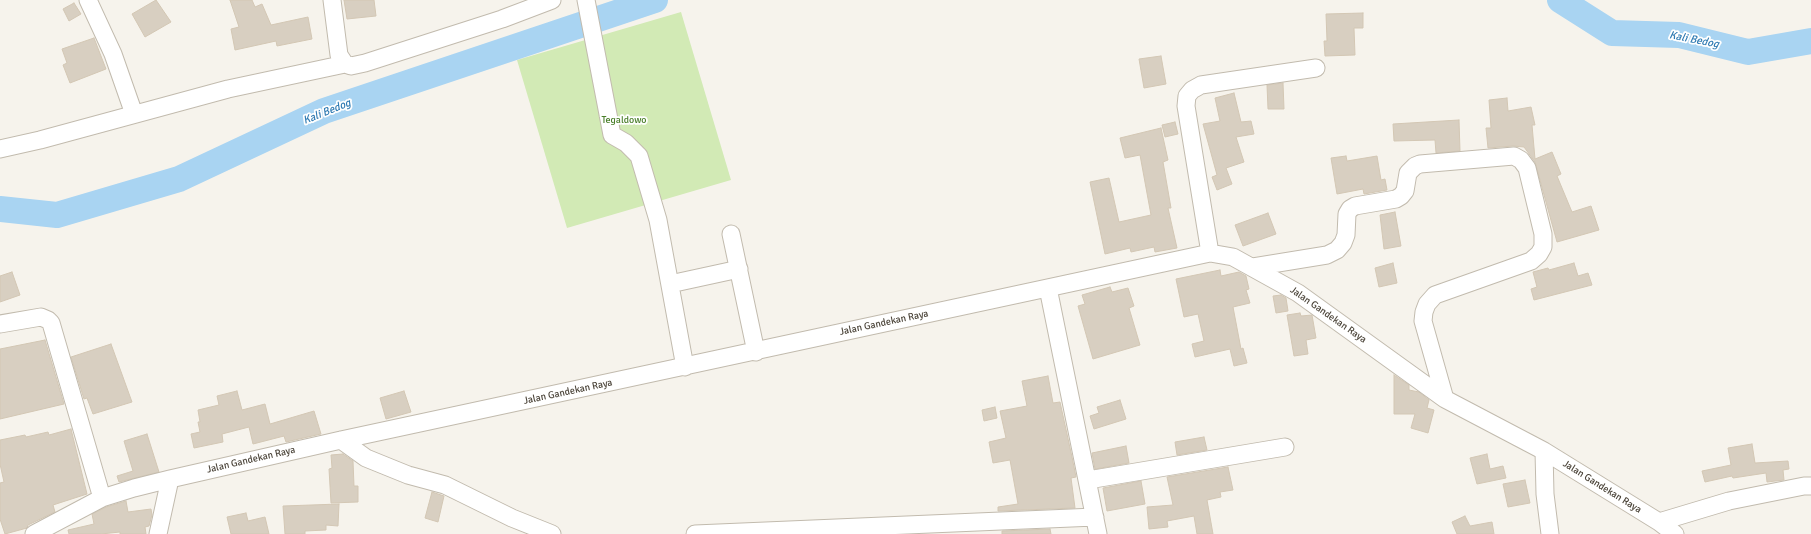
<!DOCTYPE html>
<html>
<head>
<meta charset="utf-8">
<style>
  body { margin:0 }
  canvas { display:block; background:#f6f3ec }
</style>
</head>
<body>
<canvas width="1811" height="534"></canvas>
<script>
const c = document.querySelector('canvas').getContext('2d');
c.lineJoin = 'round';
function fillPath(path, color) { c.fillStyle = color; c.fill(path, 'evenodd'); }
const shape = rows => new Path2D(rows.map(r => 'M' + r).join(''));
function stroke(path, color, width, dash) { c.strokeStyle = color; c.lineWidth = width; c.lineCap = dash ? 'butt' : 'round'; c.setLineDash(dash || []); c.stroke(path); }
function label(font, color, halo, rows, align = 'center') {
  c.font = font + ' Signika,sans-serif'; c.lineWidth = 3.5; c.setLineDash([]); c.textBaseline = 'middle'; c.strokeStyle = halo; c.fillStyle = color; for (const [text, x, y, turn = 0] of rows) {
    c.save(); c.translate(x, y); c.rotate((+turn || 0) * Math.PI / 180); c.textAlign = isNaN(turn) ? turn : align; if (halo) c.strokeText(text, 0, 0); c.fillText(text, 0, 0); c.restore();
  }
}
fillPath(shape([
  [681,12,731,180,567,228,517,60]
]), '#d2eab5');
stroke(shape([
  [1560,0,1612,33,1679,35,1748,52,1811,41],
  [0,209,57,215,179,179,324,111,655,0]
]), '#a9d4f2', 26);
const building = shape([
  [156,0,171,22,145,37,132,14,156,0],
  [230,0,252,0,255,7,262,4,271,25,308,17,312,39,277,46,276,41,235,50,231,29,239,27,230,0],
  [344,0,374,0,376,16,347,19,344,0],
  [74,3,81,14,69,21,63,9,74,3],
  [1363,13,1363,28,1354,28,1355,55,1325,56,1324,41,1327,41,1326,14,1363,13],
  [94,38,106,69,70,83,63,65,67,63,62,49,94,38],
  [1161,56,1166,84,1144,88,1139,59,1161,56],
  [1283,83,1284,109,1268,109,1267,85,1283,83],
  [1234,93,1241,122,1251,121,1254,134,1236,137,1244,162,1226,168,1232,184,1217,190,1212,177,1217,175,1203,124,1220,121,1215,98,1234,93],
  [1507,98,1508,111,1531,107,1535,125,1532,125,1535,159,1552,152,1561,174,1557,176,1572,212,1591,206,1599,230,1557,242,1535,162,1524,147,1513,146,1488,148,1486,128,1491,128,1489,100,1507,98],
  [1459,120,1460,151,1436,153,1435,140,1394,141,1393,124,1459,120],
  [1175,122,1178,134,1165,137,1162,125,1175,122],
  [1161,128,1168,160,1163,162,1171,208,1168,208,1177,248,1155,252,1154,247,1131,252,1130,248,1105,254,1090,182,1109,178,1119,222,1151,215,1140,155,1125,158,1120,138,1161,128],
  [1346,156,1347,161,1377,156,1381,180,1385,179,1387,190,1364,194,1363,189,1337,194,1331,158,1346,156],
  [1395,212,1401,246,1384,249,1380,215,1395,212],
  [1268,213,1276,234,1243,246,1235,225,1268,213],
  [1393,263,1397,283,1379,287,1375,268,1393,263],
  [1574,263,1578,276,1588,273,1592,285,1534,300,1531,289,1537,287,1533,272,1548,268,1549,270,1574,263],
  [1220,270,1221,276,1239,272,1246,276,1249,289,1246,290,1250,303,1233,307,1241,349,1243,348,1247,363,1234,366,1230,349,1195,357,1192,344,1204,341,1198,314,1184,317,1176,279,1220,270],
  [12,272,20,295,0,302,0,276,12,272],
  [1110,287,1112,292,1128,288,1134,306,1129,308,1140,345,1093,359,1078,306,1085,304,1082,295,1110,287],
  [1281,295,1286,298,1288,311,1276,313,1273,296,1281,295],
  [1300,313,1301,316,1312,315,1316,338,1306,340,1308,354,1294,356,1287,315,1300,313],
  [45,340,64,404,0,419,0,349,45,340],
  [111,344,132,402,93,414,87,398,84,399,71,357,111,344],
  [1394,375,1409,385,1409,390,1419,392,1429,400,1427,408,1434,410,1428,433,1411,428,1415,414,1394,414,1394,375],
  [1048,376,1053,403,1060,402,1072,457,1076,477,1071,478,1075,508,998,511,998,507,1018,504,1010,460,993,463,989,442,1006,438,1000,411,1027,406,1022,381,1048,376],
  [237,391,242,410,265,404,270,424,314,411,321,434,286,442,284,436,253,444,249,427,222,434,223,442,194,448,191,434,200,432,198,422,200,422,198,410,219,405,217,396,237,391],
  [404,391,411,412,386,419,380,398,404,391],
  [1120,400,1126,419,1094,429,1090,416,1099,413,1097,407,1120,400],
  [995,407,997,418,984,421,982,410,995,407],
  [71,429,87,494,53,505,55,512,28,525,27,528,5,534,0,519,0,483,4,482,0,464,0,440,25,435,26,437,48,432,49,435,71,429],
  [147,434,159,472,119,482,117,476,133,471,124,441,147,434],
  [1204,437,1207,450,1177,455,1175,442,1204,437],
  [1752,444,1755,463,1788,461,1789,469,1783,470,1784,480,1767,482,1766,473,1733,478,1732,476,1705,482,1702,471,1731,465,1728,448,1752,444],
  [1126,446,1129,463,1095,469,1092,453,1126,446],
  [343,454,353,461,354,486,358,486,358,502,331,503,329,469,332,468,331,455,343,454],
  [1487,454,1490,469,1503,466,1506,478,1477,484,1470,458,1487,454],
  [1228,467,1233,490,1220,492,1221,497,1207,500,1213,534,1197,534,1194,516,1167,521,1168,527,1149,529,1147,507,1173,505,1167,477,1228,467],
  [1525,480,1530,503,1508,507,1503,484,1525,480],
  [1141,481,1145,504,1107,511,1103,488,1141,481],
  [432,492,444,496,438,522,425,518,432,492],
  [126,501,128,512,151,509,152,515,149,526,145,527,146,534,120,534,120,532,101,534,69,534,68,530,94,524,92,514,106,507,126,501],
  [339,504,338,526,326,525,326,530,305,531,305,534,285,534,283,506,339,504],
  [246,513,248,521,265,517,269,534,231,534,227,517,246,513],
  [1465,516,1470,526,1492,522,1494,534,1457,534,1452,522,1465,516],
  [1050,529,1051,534,1002,534,1002,531,1050,529]
]);
fillPath(building, '#d8cfc1');
stroke(building, '#d3c7b4', 1);
const minor = shape([
  [88,0,113,54,134,114],
  [332,0,339,55,345,64],
  [586,0,612,135,626,143,639,156,658,220,685,367],
  [0,149,40,140,228,89,345,64,351,66,365,63,502,19,552,0],
  [731,234,756,352],
  [1210,253,1186,106,1187,96,1192,90,1201,85,1316,68],
  [1253,267,1327,255,1337,250,1343,243,1346,235,1347,214,1350,209,1355,206,1396,199,1401,196,1405,191,1408,173,1415,166,1420,164,1514,156,1521,160,1527,168,1543,234,1543,247,1539,254,1531,261,1435,295,1427,304,1424,312,1423,321,1445,399],
  [670,284,739,269],
  [1048,288,1098,534],
  [0,324,41,317,48,320,51,323,102,498],
  [341,440,366,458,408,475,445,485,512,518,552,534],
  [1544,451,1545,494,1550,534],
  [1088,480,1285,447],
  [1659,522,1729,501,1804,486,1811,486],
  [34,534,102,498,134,488,170,479,341,440,1210,253,1233,257,1298,293,1445,399,1544,451,1659,522,1675,534],
  [158,534,170,479],
  [695,534,1095,517]
]);
stroke(minor, '#c2bbae', 19);
stroke(minor, '#fff', 17);
label('10px', '#4a7f2a', '#fff', [
  ["Tegaldowo",624,120]
]);
label('10px', '#4b4439', '#fff', [
  ["Jalan Gandekan Raya",1328,315,35],
  ["Jalan Gandekan Raya",884,323,-12],
  ["Jalan Gandekan Raya",568,392,-12],
  ["Jalan Gandekan Raya",251,460,-13],
  ["Jalan Gandekan Raya",1602,487,32]
]);
label('italic 11px', '#2e7ab2', '#fff', [
  ["Kali Bedog",1694,40,11],
  ["Kali Bedog",327,112,-22]
]);
</script>
</body>
</html>
